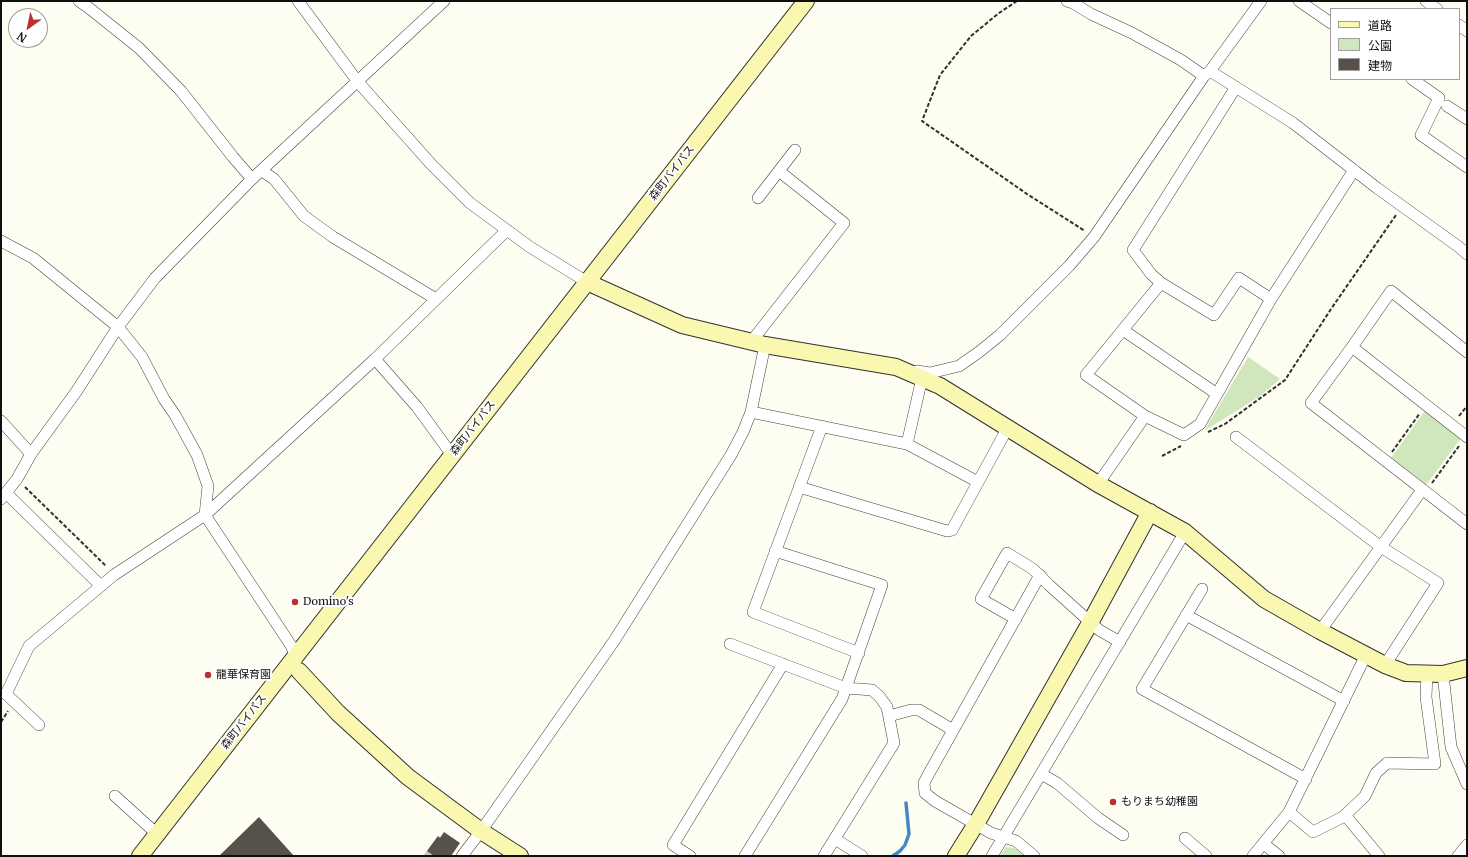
<!DOCTYPE html>
<html>
<head>
<meta charset="utf-8">
<style>
  body { margin:0 }
  #map { position:relative; width:1468px; height:857px; overflow:hidden; background:#fefdf2; font-family:Merriweather,"Noto Sans JP",serif }
  canvas { display:block }
  .frame { position:absolute; inset:0; border:2px solid #0f0f0f; pointer-events:none }
  .legend { position:absolute; left:1330px; top:8px; width:130px; height:72px; box-sizing:border-box; background:#fff; border:1px solid #9f9f9f; margin:0; padding:5px 7px; list-style:none; font-size:12px; color:#0f0f0f }
  .legend li { display:flex; align-items:center; gap:8px; height:20px }
  .legend b { width:20px; border:1px solid #9f9f9f }
  .north { position:absolute; left:8px; top:8px; width:40px; height:40px; box-sizing:border-box; background:#fff; border:1px solid #9f9f9f; border-radius:50%; rotate:213deg; font-size:11px; font-weight:700; line-height:16px; text-align:center; color:#0f0f0f }
  .north::after { content:''; display:block; margin:auto; width:14px; height:18px; background:#b8312e; clip-path:polygon(50% 0,100% 100%,50% 72%,0 100%) }
</style>
</head>
<body>
<div id="map">
<canvas width="1468" height="857"></canvas>
<div class="frame"></div>
<ul class="legend">
<li><b style="height:5px;background:#faf7b1"></b>道路</li>
<li><b style="height:11px;background:#d0e7bd"></b>公園</li>
<li><b style="height:11px;background:#57514c"></b>建物</li>
</ul>
<div class="north">N</div>
</div>
<script>
const c = document.querySelector('canvas').getContext('2d');
c.lineJoin = 'round';
function fillPath(path, color) { c.fillStyle = color; c.fill(path, 'evenodd'); }
const shape = rows => new Path2D(rows.map(r => 'M' + r).join(''));
function stroke(path, color, width, dash) { c.strokeStyle = color; c.lineWidth = width; c.lineCap = dash ? 'butt' : 'round'; c.setLineDash(dash || []); c.stroke(path); }
function label(font, color, halo, rows, align = 'center') {
  c.font = font + ' Merriweather,"Noto Sans JP",serif'; c.lineWidth = 4; c.setLineDash([]); c.textBaseline = 'middle'; c.strokeStyle = halo; c.fillStyle = color; for (const [text, x, y, turn = 0] of rows) {
    c.save(); c.translate(x, y); c.rotate((+turn || 0) * Math.PI / 180); c.textAlign = isNaN(turn) ? turn : align; if (halo) c.strokeText(text, 0, 0); c.fillText(text, 0, 0); c.restore();
  }
}
fillPath(shape([
  [1248,357,1280,379,1259,397,1204,431],
  [1426,409,1462,437,1426,485,1391,458],
  [1006,847,1014,848,1022,854,1020,856,1000,856]
]), '#d0e7bd');
fillPath(shape([
  [444,833,449,856,424,855,434,841,438,837,439,838]
]), '#0003');
stroke(shape([
  [893,856,900,851,905,845,909,834,906,803]
]), '#4489c6', 3.5);
fillPath(shape([
  [259,817,294,856,219,856],
  [444,832,460,843,451,856,434,856,427,851,438,836,440,838]
]), '#57514c');
const street = shape([
  [79,1,89,8,139,48,181,91,233,157,252,179],
  [298,1,358,82,431,164,470,203,530,247,587,282],
  [1067,1,1073,3,1091,14,1132,33,1181,60,1204,76],
  [1299,1,1331,23],
  [1426,1,1437,9],
  [1459,25,1467,31],
  [1210,71,1293,123,1377,188,1459,247,1467,254],
  [1412,79,1439,98,1421,135,1467,167],
  [1236,87,1133,250,1151,274,1161,283,1214,315,1239,278,1271,299],
  [1447,106,1467,119],
  [262,171,274,179,304,216,333,237,436,299],
  [758,198,795,150],
  [1,241,33,258,118,327,142,357,164,399,175,415,197,455,208,486,205,515,292,647,296,661],
  [1161,283,1086,375,1145,416,1184,435,1200,424,1271,299,1354,170],
  [1123,330,1217,394],
  [751,342,844,223,779,171],
  [1352,347,1467,437],
  [1467,352,1391,291,1352,347,1311,403,1467,524],
  [375,359,417,407,452,455],
  [917,371,930,373,959,366,979,352,1000,335,1069,266,1094,237,1204,76,1210,71,1261,1],
  [751,412,907,444,978,482],
  [1,421,31,454],
  [822,426,753,612,859,653],
  [1236,437,1381,547,1438,583,1385,665],
  [907,444,922,378],
  [1098,484,1145,416],
  [799,487,947,531,952,530,1007,429],
  [6,493,101,586],
  [1,499,17,479,31,454,76,392,118,327,155,278,252,179,444,1],
  [1202,589,1142,689,1306,779],
  [1186,615,1344,701],
  [1016,619,981,599,1007,553,1033,569,1049,585,1099,630,1120,642],
  [1320,631,1422,490],
  [730,644,846,688,872,690,879,696,887,707,894,743,824,856],
  [1443,674,1451,747,1467,784],
  [889,716,911,710,919,710,953,730],
  [39,725,6,694,29,646,114,575,205,515,375,359,507,230],
  [1041,774,1057,783,1098,818,1123,835],
  [115,796,157,834],
  [1289,812,1313,832,1343,817,1365,796,1376,773,1387,763,1435,764,1426,697,1427,673],
  [1345,815,1379,856],
  [1185,838,1206,856],
  [835,839,862,856],
  [1264,844,1279,856],
  [462,856,481,831,614,641,731,455,743,432,751,412,765,345],
  [690,856,673,845,783,664],
  [745,856,842,699,882,585,775,551],
  [992,856,1185,532],
  [1034,856,1016,841,991,833,935,801,925,793,924,783,927,777,1040,575],
  [1253,856,1289,812,1366,655],
  [1458,856,1467,845]
]);
const secondary = shape([
  [587,282,682,325,765,345,896,367,940,386,1098,484,1185,532,1264,599,1320,631,1385,665,1406,673,1443,674,1467,668],
  [299,671,338,713,408,777,481,831,520,856],
  [140,856,806,1],
  [956,856,976,824,1090,623,1150,512]
]);
stroke(street, '#424242', 12);
stroke(secondary, '#313131', 18);
stroke(shape([
  [1017,1,999,13,971,36,940,75,922,121,1027,194,1085,231],
  [1459,416,1467,406],
  [1208,432,1225,424,1285,380,1331,309,1396,215],
  [1392,452,1420,413],
  [1162,456,1181,446],
  [1432,483,1459,446],
  [25,487,106,566],
  [1,722,8,711]
]), '#313131', 2, [4, 2]);
stroke(street, '#fff', 11);
stroke(secondary, '#faf7b1', 16);
for (const [x, y, r, color] of [
  [295,602,4,"#b8312e"],
  [208,675,4,"#b8312e"],
  [1113,802,4,"#b8312e"]
]) { const dot = new Path2D(); dot.arc(x, y, r, 0, 2 * Math.PI); c.fillStyle = color; c.fill(dot); stroke(dot, '#fff', 1.5); }
label('11px', '#0f0f0f', '#fff', [
  ["森町バイパス",672,173,-52],
  ["森町バイパス",473,428,-52],
  ["森町バイパス",244,722,-52]
]);
label('11px', '#0f0f0f', '#fff', [
  ["Domino's",303,602],
  ["龍華保育園",216,675],
  ["もりまち幼稚園",1121,802]
], 'left');
</script>
</body>
</html>
